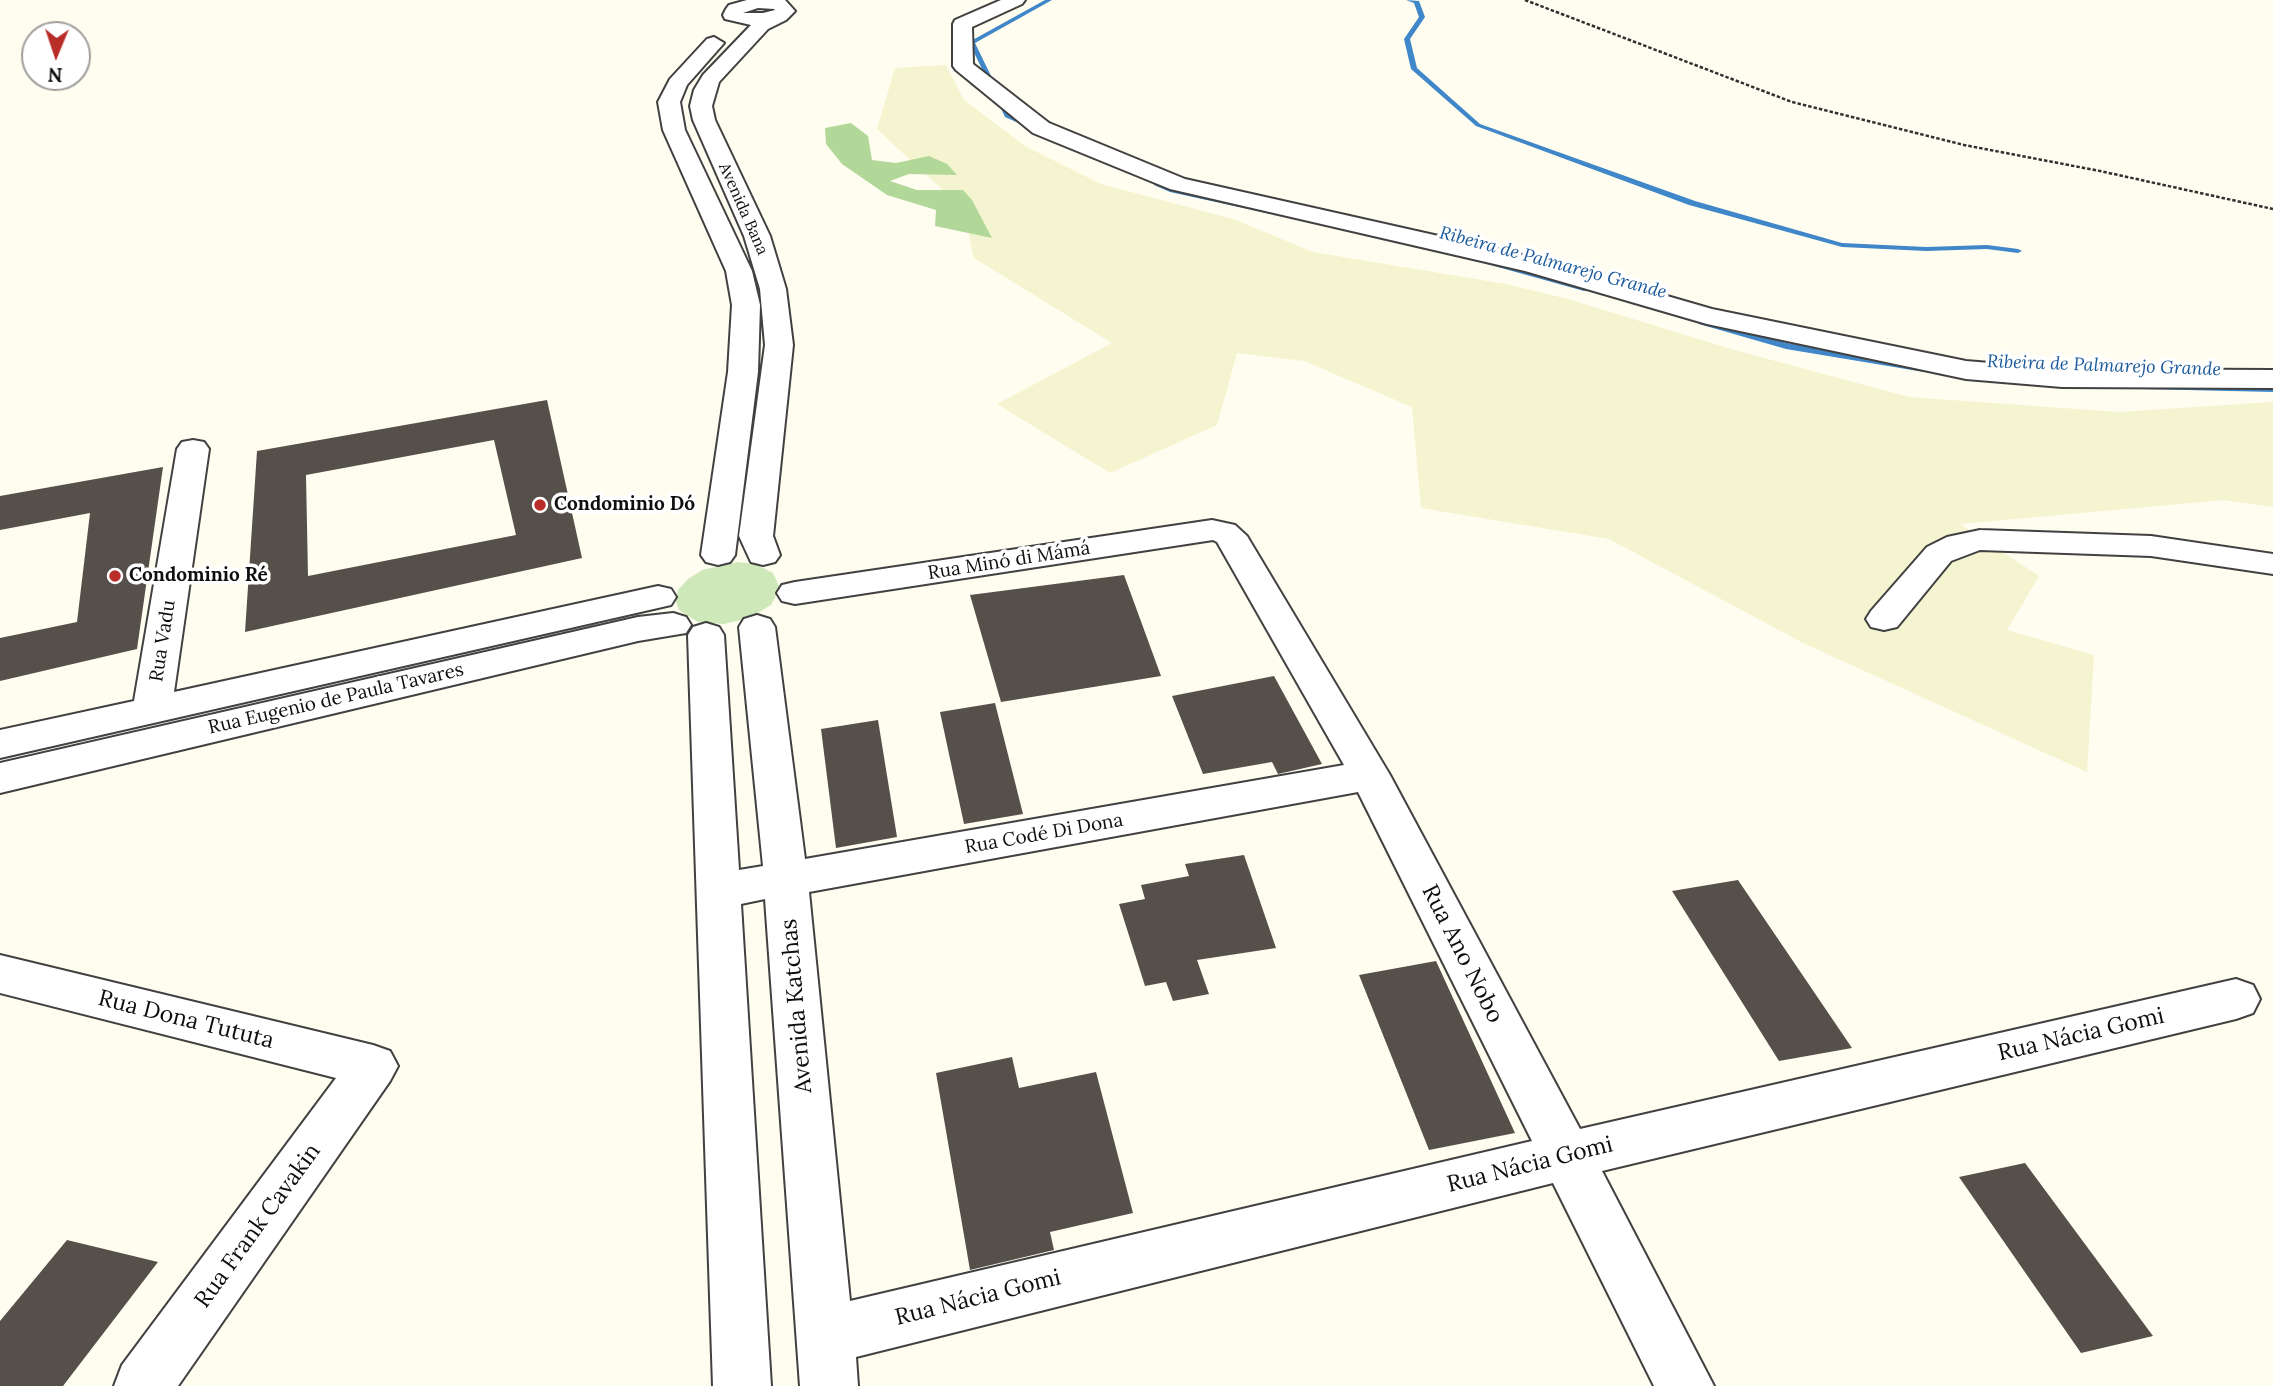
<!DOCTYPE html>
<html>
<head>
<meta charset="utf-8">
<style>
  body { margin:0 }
  #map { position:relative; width:2273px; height:1386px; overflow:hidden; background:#fffdef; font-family:Lora,serif }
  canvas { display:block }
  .north { position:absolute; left:21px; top:21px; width:70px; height:70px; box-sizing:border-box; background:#fff; border:2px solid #9f9f9f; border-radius:50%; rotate:182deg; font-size:19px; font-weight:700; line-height:28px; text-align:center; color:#0e0e0e }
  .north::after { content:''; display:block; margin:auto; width:24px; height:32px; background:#ba2e2a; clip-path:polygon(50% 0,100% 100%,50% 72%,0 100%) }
</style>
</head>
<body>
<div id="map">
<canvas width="2273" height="1386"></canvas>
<div class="north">N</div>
</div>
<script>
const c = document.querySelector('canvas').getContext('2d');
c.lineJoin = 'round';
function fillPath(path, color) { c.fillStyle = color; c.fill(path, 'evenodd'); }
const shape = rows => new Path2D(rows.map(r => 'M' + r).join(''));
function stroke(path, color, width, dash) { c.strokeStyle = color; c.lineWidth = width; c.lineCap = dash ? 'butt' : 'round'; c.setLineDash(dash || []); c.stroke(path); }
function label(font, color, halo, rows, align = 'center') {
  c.font = font + ' Lora,serif'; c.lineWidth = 7; c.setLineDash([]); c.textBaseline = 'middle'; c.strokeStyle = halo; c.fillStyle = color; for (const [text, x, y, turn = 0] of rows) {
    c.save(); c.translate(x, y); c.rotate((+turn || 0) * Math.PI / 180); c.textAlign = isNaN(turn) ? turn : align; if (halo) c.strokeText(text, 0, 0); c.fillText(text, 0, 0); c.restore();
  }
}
fillPath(shape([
  [946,65,964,100,1025,146,1101,184,1233,219,1313,252,1506,284,1568,299,1731,349,1909,397,2119,412,2273,402,2273,507,2224,500,1960,524,2039,576,2007,630,2094,655,2087,772,1803,643,1609,539,1421,508,1412,407,1304,361,1237,353,1217,425,1110,473,997,404,1112,343,974,258,963,209,877,129,895,68]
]), '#f4f4d0');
fillPath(shape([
  [738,562,755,564,773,573,780,588,771,605,749,618,724,624,698,622,679,610,676,602,678,590,688,579,702,570]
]), '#cee8ba');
fillPath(shape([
  [851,123,868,136,872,160,896,163,929,156,947,164,957,175,909,174,890,181,917,190,963,190,972,200,992,238,935,226,936,210,887,195,842,164,826,144,825,128]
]), '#b1d899');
fillPath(shape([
  [1045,0,1052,0,975,43,1010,115,1034,126,1035,127,1032,129,1005,117,969,42,1045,0],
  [1406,0,1419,1,1425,17,1410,39,1417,68,1480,124,1695,201,1842,243,1926,247,1987,245,2018,249,2022,251,2018,253,1987,249,1926,251,1842,247,1689,205,1476,126,1411,69,1404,39,1419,17,1414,3,1406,0],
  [1154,181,1160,181,1175,188,1275,212,1271,214,1170,192,1154,185,1154,181],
  [1487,260,1493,260,1591,289,1584,291,1487,264,1487,260],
  [1702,319,1787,343,1924,366,1929,369,1924,372,1786,349,1699,324,1698,322,1702,319],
  [2102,383,2273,386,2273,392,2099,388,2099,384,2102,383]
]), '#3f87c9');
fillPath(shape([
  [547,400,582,558,245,632,257,451],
  [494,440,516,535,308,576,306,475],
  [163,467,137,649,0,681,0,638,77,622,90,513,0,530,0,496],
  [1124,575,1161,676,1001,702,970,595],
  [1274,676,1322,764,1278,774,1272,762,1203,774,1172,696],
  [995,703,1023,814,964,824,940,712],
  [878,720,897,837,836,848,821,729],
  [1244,855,1276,948,1197,960,1209,994,1173,1001,1166,982,1145,986,1119,904,1145,899,1141,885,1189,876,1185,864],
  [1738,880,1852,1048,1779,1061,1672,891],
  [1436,961,1515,1133,1429,1150,1359,975],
  [1012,1057,1019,1088,1096,1072,1133,1213,1050,1232,1054,1250,970,1270,936,1073],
  [2025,1163,2153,1336,2081,1353,1959,1177],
  [67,1240,158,1262,63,1386,0,1386,0,1321]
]), '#56504b');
const minor = shape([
  [747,0,785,0,795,11,786,20,768,29,719,82,712,106,715,120,770,236,786,289,793,345,773,536,780,555,775,562,763,565,751,562,739,536,765,345,760,289,744,236,693,120,690,106,694,90,703,75,751,25,725,19,723,15,726,9,729,5,747,0],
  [758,8,774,9,775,10,763,13,743,13,758,8],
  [1001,0,1025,0,1022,4,972,27,973,64,1049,123,1185,179,1532,257,1712,309,1966,361,2062,369,2273,370,2273,388,2062,387,1966,379,1707,324,1525,271,1170,189,1033,133,956,70,953,66,953,24,955,20,1001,0],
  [714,37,724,43,687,85,680,102,685,130,752,271,760,305,758,372,735,555,730,562,718,565,706,562,701,555,728,372,732,305,726,271,663,130,658,102,670,79,707,39,714,37],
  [193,440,204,442,209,449,174,692,658,586,671,589,676,597,671,605,658,608,0,758,0,730,134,701,177,449,182,442,193,440],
  [1212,520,1235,525,1247,536,1390,775,1580,1129,2236,979,2253,985,2260,999,2253,1013,2236,1019,1602,1171,1714,1386,1654,1386,1553,1183,856,1357,858,1386,800,1386,765,899,741,904,771,1386,713,1386,688,635,693,627,706,623,719,627,724,635,739,870,763,866,739,627,744,619,757,615,770,619,775,627,805,859,1344,765,1217,542,1213,540,795,604,782,601,777,593,782,585,795,582,1212,520],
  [1358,792,1532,1141,850,1301,809,892,1358,792],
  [1980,530,2151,536,2273,554,2273,574,2151,556,1980,550,1951,561,1897,627,1884,630,1871,627,1866,619,1871,611,1927,547,1947,537,1980,530],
  [673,613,686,617,691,625,686,633,638,641,0,793,0,763,638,617,673,613],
  [0,955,373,1045,390,1051,398,1066,390,1081,178,1386,114,1386,122,1365,336,1078,0,993,0,955]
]);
stroke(minor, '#414141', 4);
stroke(shape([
  [1525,0,1792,102,1964,145,2100,171,2273,209]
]), '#303030', 2.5, [3.5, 2]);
fillPath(minor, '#fff');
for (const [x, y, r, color] of [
  [540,505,7,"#ba2e2a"],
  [115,576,7,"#ba2e2a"]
]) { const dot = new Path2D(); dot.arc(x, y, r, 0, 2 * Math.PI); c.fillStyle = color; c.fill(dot); stroke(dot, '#fff', 2.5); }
label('16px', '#0e0e0e', '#fff', [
  ["Avenida Bana",743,209,66]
]);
label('italic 18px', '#1a5a9c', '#fff', [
  ["Ribeira de Palmarejo Grande",1553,263,15],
  ["Ribeira de Palmarejo Grande",2104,366,2]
]);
label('bold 19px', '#0e0e0e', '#fff', [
  ["Condominio Dó",554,505],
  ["Condominio Ré",129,576]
], 'left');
label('19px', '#0e0e0e', '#fff', [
  ["Rua Minó di Mámá",1009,561,-9],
  ["Rua Vadu",163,641,-81],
  ["Rua Eugenio de Paula Tavares",336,699,-13],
  ["Rua Codé Di Dona",1044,834,-10]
]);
label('23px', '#0e0e0e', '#fff', [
  ["Rua Ano Nobo",1462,954,63],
  ["Avenida Katchas",797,1006,-95],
  ["Rua Dona Tututa",186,1020,14],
  ["Rua Nácia Gomi",2081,1035,-13],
  ["Rua Nácia Gomi",1530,1165,-14],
  ["Rua Frank Cavakin",258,1226,-54],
  ["Rua Nácia Gomi",978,1298,-14]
]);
</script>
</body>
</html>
